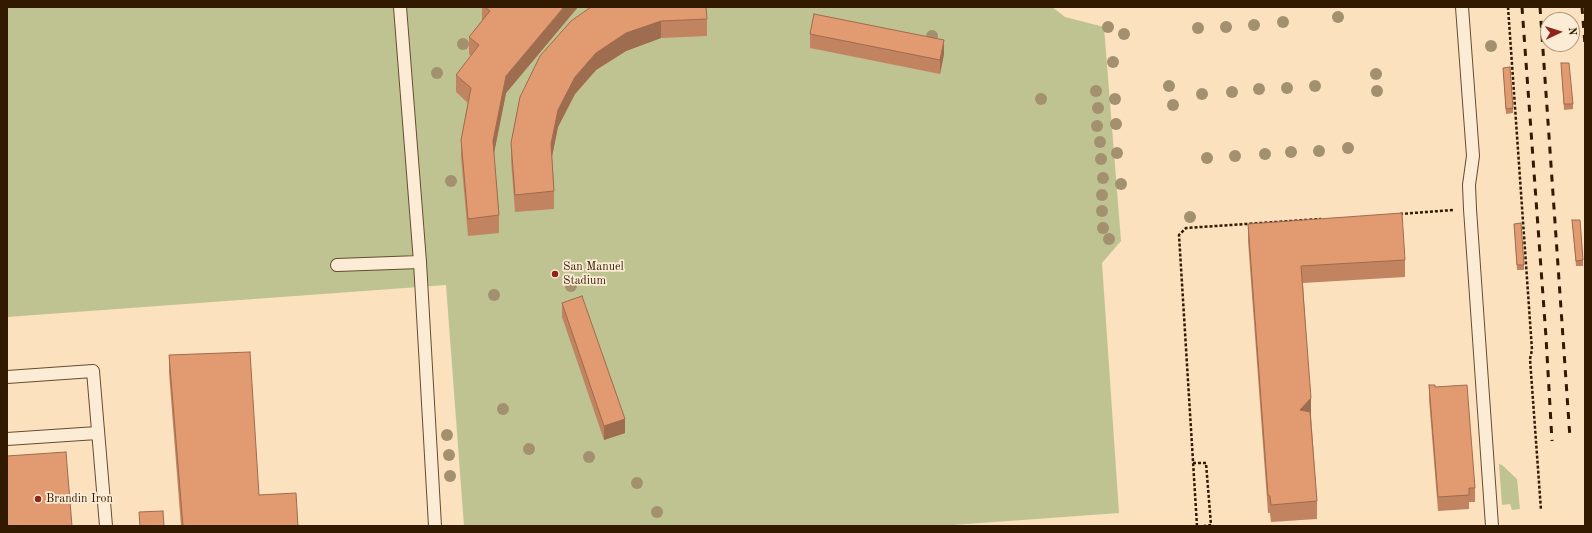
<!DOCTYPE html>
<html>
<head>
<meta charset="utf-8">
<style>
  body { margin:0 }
  #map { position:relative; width:1592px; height:533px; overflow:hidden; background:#fbe1be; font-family:"Old Standard TT",serif }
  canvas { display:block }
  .frame { position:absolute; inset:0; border:8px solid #311a00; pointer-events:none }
  .north { position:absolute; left:1540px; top:12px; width:40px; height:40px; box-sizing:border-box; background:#fcecd5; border:1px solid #ab9880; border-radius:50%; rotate:86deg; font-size:11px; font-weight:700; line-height:16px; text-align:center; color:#311a00 }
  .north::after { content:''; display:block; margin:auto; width:14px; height:18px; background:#8f2418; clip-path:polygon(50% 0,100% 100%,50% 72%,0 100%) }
</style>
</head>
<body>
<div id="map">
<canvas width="1592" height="533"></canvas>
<div class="frame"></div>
<div class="north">N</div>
</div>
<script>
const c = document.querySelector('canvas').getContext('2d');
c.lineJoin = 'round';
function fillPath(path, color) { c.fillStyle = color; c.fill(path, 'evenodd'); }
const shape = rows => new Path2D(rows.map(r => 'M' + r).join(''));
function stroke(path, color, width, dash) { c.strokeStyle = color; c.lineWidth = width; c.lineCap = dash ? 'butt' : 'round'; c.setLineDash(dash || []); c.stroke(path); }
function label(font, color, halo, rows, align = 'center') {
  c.font = font + ' "Old Standard TT",serif'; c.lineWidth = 3.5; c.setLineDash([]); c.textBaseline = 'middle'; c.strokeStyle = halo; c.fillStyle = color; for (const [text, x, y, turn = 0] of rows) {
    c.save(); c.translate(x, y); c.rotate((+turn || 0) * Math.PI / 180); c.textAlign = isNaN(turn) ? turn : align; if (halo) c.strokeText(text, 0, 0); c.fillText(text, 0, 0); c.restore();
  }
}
fillPath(shape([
  [7,7,1052,7,1065,17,1104,27,1121,241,1102,263,1119,513,939,526,464,526,446,285,7,317],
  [1499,464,1502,465,1517,479,1520,509,1512,510,1510,504,1502,505]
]), '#bec391');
const service = shape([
  [400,7,420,262,435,526],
  [1462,7,1473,156,1469,185,1470,209,1492,526],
  [337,265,420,262],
  [7,377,93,371,106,526],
  [7,439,97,433]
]);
stroke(service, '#644c30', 14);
stroke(shape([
  [1508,7,1532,350,1530,359,1541,510],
  [1400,214,1453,210],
  [1193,463,1206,463,1211,525,1204,526],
  [1197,526,1179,235,1186,228,1321,219]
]), '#311a00', 2.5, [3, 2]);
stroke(service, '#fcecd5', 12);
stroke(shape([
  [1522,7,1546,337,1552,441],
  [1540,7,1570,438],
  [1582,7,1585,45]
]), '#311a00', 3, [7, 7]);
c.fillStyle = '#a3906e';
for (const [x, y] of [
  [1338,17],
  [1283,22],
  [1254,25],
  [1108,27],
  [1226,27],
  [1198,28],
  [1124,34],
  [932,36],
  [463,44],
  [1491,46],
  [1113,62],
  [437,73],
  [1376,74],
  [1169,86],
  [1315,86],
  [1287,88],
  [1259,89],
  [1096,91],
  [1377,91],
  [1232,92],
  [1202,94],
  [1041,99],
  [1115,99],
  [1173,105],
  [1098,108],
  [1116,124],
  [1097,126],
  [1100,142],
  [1348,148],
  [1319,151],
  [1291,152],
  [1117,153],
  [1265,154],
  [1235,156],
  [1207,158],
  [1101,159],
  [1103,178],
  [451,181],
  [1121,184],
  [1102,195],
  [1102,211],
  [1190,217],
  [1103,228],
  [1109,239],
  [571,286],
  [494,295],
  [503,409],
  [447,435],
  [529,449],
  [449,455],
  [589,457],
  [450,476],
  [637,483],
  [657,512]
]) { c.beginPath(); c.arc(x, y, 6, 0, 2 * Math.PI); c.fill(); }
fillPath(shape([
  [482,7,578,7,506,93,494,153,499,215,499,233,468,236,461,157,461,140,468,103,456,92,456,75,471,56,469,54,469,37,482,21],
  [591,7,707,19,707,36,661,38,626,51,596,70,575,94,558,127,552,157,554,191,554,209,515,212,511,160,511,143],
  [810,34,944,54,940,74,810,48],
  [1561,63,1573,104,1573,109,1564,110],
  [1503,68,1513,108,1513,113,1506,114],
  [1572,220,1583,260,1583,266,1576,266],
  [1248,224,1405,260,1405,277,1303,283,1311,415,1317,501,1317,519,1271,522,1270,513,1268,513,1248,241],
  [1514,224,1524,265,1524,270,1517,270],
  [562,303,625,433,604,440,562,317],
  [169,355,259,495,298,526,181,526,169,373],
  [1429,385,1435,387,1475,488,1475,502,1469,502,1469,509,1438,511,1429,399]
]), '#c28460');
fillPath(shape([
  [564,7,578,7,506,93,493,158,493,141,506,76],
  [661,21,661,38,626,51,596,70,575,94,558,127,551,161,551,144,558,110,575,77,596,53,626,33],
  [944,40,944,54,940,74,940,60],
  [1311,398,1311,415,1300,410],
  [625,419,625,433,604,440,604,426]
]), '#9e6c4e');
const building = shape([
  [485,7,564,7,506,76,493,141,499,215,468,219,461,140,471,88,456,75,479,45,469,37,490,11,485,7],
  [591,7,706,7,707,19,661,21,626,33,596,53,575,77,558,110,551,144,554,191,515,195,511,143,520,97,540,56,571,21,591,7],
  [814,14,944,40,940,60,810,34,814,14],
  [1561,63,1569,63,1573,104,1564,104,1561,63],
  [1510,67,1513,108,1506,109,1503,68,1510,67],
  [1402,213,1405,260,1301,266,1311,398,1300,410,1310,412,1317,501,1271,505,1270,496,1268,495,1248,224,1402,213],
  [1572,220,1580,220,1583,260,1576,261,1572,220],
  [1521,223,1524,265,1517,265,1514,224,1521,223],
  [582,296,625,419,604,426,562,303,582,296],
  [250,352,259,495,296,493,298,526,183,526,169,355,250,352],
  [1429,385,1435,385,1435,387,1467,385,1475,488,1469,488,1469,495,1438,497,1429,385],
  [66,452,72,526,7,526,7,456,66,452],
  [163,511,164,526,140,526,139,512,163,511]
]);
fillPath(building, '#e29a70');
stroke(building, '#9e6c4e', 1);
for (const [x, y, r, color] of [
  [555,274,4,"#8f2418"],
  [38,499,4,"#8f2418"]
]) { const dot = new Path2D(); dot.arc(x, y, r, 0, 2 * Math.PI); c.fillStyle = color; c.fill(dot); stroke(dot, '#fcecd5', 1.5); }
label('12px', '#311a00', '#fcecd5', [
  ["San Manuel",563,267],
  ["Stadium",563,281],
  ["Brandin Iron",46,499]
], 'left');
</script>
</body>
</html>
